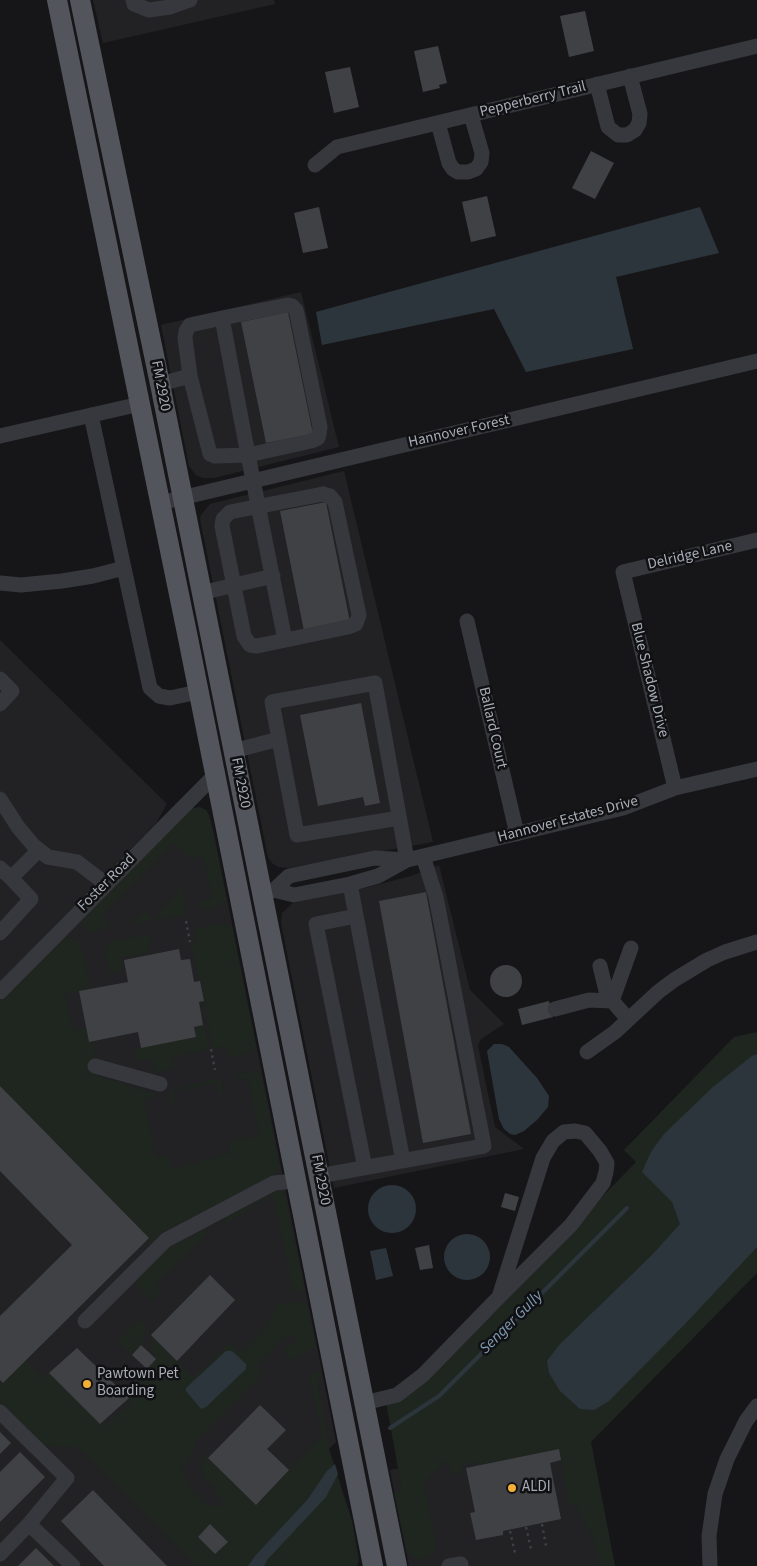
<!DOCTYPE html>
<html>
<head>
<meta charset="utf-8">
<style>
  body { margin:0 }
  canvas { display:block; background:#161618 }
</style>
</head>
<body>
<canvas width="757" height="1566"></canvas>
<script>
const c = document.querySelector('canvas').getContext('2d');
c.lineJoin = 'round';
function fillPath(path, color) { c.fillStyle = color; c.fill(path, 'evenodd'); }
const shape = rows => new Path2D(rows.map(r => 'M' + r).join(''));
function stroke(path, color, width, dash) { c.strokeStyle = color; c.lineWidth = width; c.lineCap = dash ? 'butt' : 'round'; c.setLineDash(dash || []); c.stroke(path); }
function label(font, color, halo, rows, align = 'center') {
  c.font = font + ' "Source Sans 3",sans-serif'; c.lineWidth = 5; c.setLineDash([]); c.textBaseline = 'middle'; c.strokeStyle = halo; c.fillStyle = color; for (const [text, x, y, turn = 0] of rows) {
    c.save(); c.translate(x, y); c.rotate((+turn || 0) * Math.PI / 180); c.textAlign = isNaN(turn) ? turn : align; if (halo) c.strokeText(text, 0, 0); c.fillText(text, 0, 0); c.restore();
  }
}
fillPath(shape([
  [93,0,274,0,275,4,103,43],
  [301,292,339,447,214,478,203,478,196,475,189,466,161,325],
  [344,471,433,842,288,868,278,867,272,863,268,857,200,519,201,515,210,504],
  [0,640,167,804,156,823,0,982],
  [199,807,206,810,209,815,213,829,336,1442,215,1566,0,1566,0,1001,109,889],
  [439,865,470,990,504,1024,481,1039,478,1046,495,1127,524,1149,334,1188,281,923,282,913,293,903,365,888,411,876],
  [583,1434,615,1566,409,1566,390,1470]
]), '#222225');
fillPath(shape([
  [199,807,206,810,209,815,227,901,214,908,204,910,202,908,202,902,212,899,204,857,190,859,173,843,101,917,109,925,108,927,96,931,88,931,83,926,80,919,191,809],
  [173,883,183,891,187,912,186,914,134,924,133,922,145,911,154,919,180,892],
  [222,923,232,927,256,1046,252,1051,244,1054,227,1057,225,1046,212,1049,201,981,199,981,191,942,196,941,194,932,195,929],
  [149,934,152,942,148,944,150,952,121,958,122,970,110,973,105,951,109,943,113,941],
  [65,937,77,941,83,953,91,989,65,994,73,1031,86,1028,89,1041,93,1041,96,1057,92,1056,95,1075,155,1094,155,1096,144,1099,156,1157,168,1155,172,1169,230,1153,229,1141,259,1136,248,1078,237,1080,236,1076,237,1074,256,1071,261,1074,280,1169,274,1174,253,1186,161,1234,152,1244,148,1240,149,1238,0,1086,0,1001,62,938],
  [200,1001,209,1049,173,1057,175,1067,174,1068,155,1072,152,1058,137,1061,135,1049,196,1037,194,1027,203,1025,199,1002],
  [757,1032,757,1273,591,1442,615,1566,600,1566,595,1545,590,1532,575,1504,569,1505,559,1449,479,1465,478,1462,462,1465,463,1472,451,1475,447,1460,424,1482,436,1545,435,1551,428,1557,420,1560,415,1558,406,1549,394,1493,402,1490,386,1402,444,1359,636,1162,624,1150,734,1037],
  [218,1079,221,1081,223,1090,220,1094,218,1093,216,1083,174,1092,175,1104,172,1104,171,1102,169,1093,171,1090],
  [276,1189,285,1194,304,1288,300,1291,293,1292,273,1194,226,1224,225,1218,273,1193],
  [206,1228,208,1233,156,1283,162,1290,152,1301,133,1282,164,1250],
  [300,1301,307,1305,316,1346,305,1354,289,1360,284,1351,297,1338,288,1334,256,1367,263,1374,193,1444,196,1447,181,1468,186,1482,207,1506,225,1506,211,1484,204,1479,200,1469,205,1456,256,1504,322,1436,310,1380,314,1373,318,1372,321,1373,322,1378,317,1380,329,1449,352,1521,359,1560,357,1566,196,1566,83,1452,74,1447,43,1445,0,1402,0,1387,25,1361,43,1379,49,1373,104,1427,132,1402,126,1395,149,1372,147,1369,156,1359,152,1350,152,1337,194,1378,229,1343,241,1353,261,1333,279,1304],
  [211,1525,228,1542,215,1554,198,1537],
  [139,1320,145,1326,146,1329,143,1343,132,1355,118,1341]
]), '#1e261f');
fillPath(shape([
  [700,207,719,253,616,277,633,349,526,372,494,309,322,345,316,312],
  [494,1044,502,1044,509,1047,537,1078,549,1096,548,1107,537,1120,524,1131,515,1135,510,1134,504,1129,499,1119,487,1051],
  [757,1054,757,1247,685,1324,609,1401,594,1410,580,1409,560,1391,549,1373,547,1361,560,1344,652,1255,680,1224,672,1202,642,1172,651,1152,664,1134,713,1087,752,1056],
  '368 1209a24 24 0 1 1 48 0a24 24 0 1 1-48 0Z',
  '444 1257a23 23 0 1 1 46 0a23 23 0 1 1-46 0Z',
  [386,1248,393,1276,376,1280,370,1251],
  [226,1351,232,1351,246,1364,246,1369,206,1407,201,1409,186,1391,186,1388],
  [335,1464,338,1474,326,1497,267,1560,264,1566,248,1566,255,1556,308,1499,327,1471]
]), '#2c353c');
stroke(shape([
  [390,1428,439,1396,627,1208]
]), '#2c353c', 4);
fillPath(shape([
  [585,11,594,51,569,57,560,16],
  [438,46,447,83,439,85,440,88,423,92,414,51],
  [350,67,359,107,334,113,325,72],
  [591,151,614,163,595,199,572,188],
  [487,196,496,236,471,242,462,202],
  [319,207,328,248,303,253,294,213],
  [288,312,313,434,266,443,241,322],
  [326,502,350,622,304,631,280,511],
  [361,703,380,803,365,806,363,797,318,806,300,715],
  [426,892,471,1134,423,1143,379,901],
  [179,949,181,960,190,959,194,982,200,981,204,1001,199,1002,203,1025,194,1027,196,1037,141,1048,138,1032,89,1042,79,991,128,982,124,960],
  '490 981a16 16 0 1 1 32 0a16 16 0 1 1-32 0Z',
  [549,1001,553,1017,522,1025,518,1009],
  [0,1086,149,1238,3,1383,0,1380,0,1316,72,1245,0,1171],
  [505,1193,519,1197,515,1211,501,1207],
  [429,1245,433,1268,420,1270,415,1248],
  [210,1275,235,1300,177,1361,151,1335],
  [141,1345,156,1359,147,1369,132,1355],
  [77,1348,129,1398,100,1424,49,1373],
  [260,1405,286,1430,267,1449,289,1470,256,1505,208,1458],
  [0,1432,11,1443,0,1454],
  [559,1449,561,1460,550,1463,561,1519,503,1531,503,1535,476,1540,470,1513,475,1512,466,1468],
  [20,1452,45,1477,0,1522,0,1472],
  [93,1490,167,1566,104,1566,61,1521],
  [210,1524,228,1542,215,1554,198,1537],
  [36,1548,54,1566,18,1566]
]), '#404145');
stroke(shape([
  [186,921,190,942],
  [211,1049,215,1070],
  [542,1524,546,1546],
  [526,1527,531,1549],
  [510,1531,515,1553]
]), '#3d3f44', 2.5, [2.5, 4]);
stroke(shape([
  [133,0,134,4,149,10,170,7,190,0],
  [597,84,608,127,618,135,627,135,635,130,639,123,640,114,630,76],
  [438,123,449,163,453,169,458,172,468,172,476,169,481,162,482,153,471,115],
  [315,165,337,147,757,46],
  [190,376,185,338,186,331,190,325,222,318,288,305,292,306,296,310,297,314,320,427,319,434,318,438,311,441,248,455,222,318],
  [160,384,190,376,210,454,215,456,248,455,285,640],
  [91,415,124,568],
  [0,436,140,404],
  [323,494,330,496,335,502,359,615,356,624,348,627,257,646,250,645,244,636,222,526,223,519,230,512,323,494],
  [160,503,757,361],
  [0,583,21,585,62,581,93,576,124,568,150,688,159,696,170,698,198,692],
  [201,593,273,576],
  [467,621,517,834],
  [0,679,12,691,0,704],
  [279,739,297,835,399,818],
  [233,751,279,739,272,702,375,683,407,860],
  [675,788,623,572,757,540],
  [0,799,18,827,34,846,48,857,77,862,106,884],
  [0,868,11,878],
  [350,884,403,1161],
  [274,890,294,895,350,884,378,876,407,860,623,808,675,788,757,769],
  [266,893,274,890,289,876,375,858,407,860],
  [356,916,316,924,365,1168],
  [0,933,31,899,11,878,39,850],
  [600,966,607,995,628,1019],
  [0,992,215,775],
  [555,1009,589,1000,612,1001,631,948],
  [587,1052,615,1032,658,992,674,980,707,960,725,952,757,942],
  [95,1066,160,1084],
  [319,1176,484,1146,436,897,423,856],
  [85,1321,166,1240,274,1183,296,1181],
  [364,1403,397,1395,423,1375,499,1297,571,1225,603,1183,606,1172,607,1163,600,1151,585,1133,575,1131,564,1132,553,1141,543,1158,499,1297],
  [0,1412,67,1478,29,1524,0,1554],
  [29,1524,73,1566],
  [449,1566,461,1564],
  [710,1566,709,1536,715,1494,727,1459,746,1421,757,1406]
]), '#37383d', 15);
stroke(shape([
  [57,0,188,638,373,1566],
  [80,0,160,384,397,1566]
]), '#53555c', 20);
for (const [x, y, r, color] of [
  [87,1384,5,"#f2b134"],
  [512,1488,5,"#f2b134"]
]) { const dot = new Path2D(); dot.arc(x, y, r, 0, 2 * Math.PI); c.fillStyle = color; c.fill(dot); stroke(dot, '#111113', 2); }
label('15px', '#a8adb8', '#111113', [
  ["Pepperberry Trail",533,100,-14],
  ["FM 2920",160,386,79],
  ["Hannover Forest",459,432,-13],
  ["Delridge Lane",690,556,-13],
  ["Blue Shadow Drive",649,680,76],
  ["Ballard Court",492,728,77],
  ["FM 2920",240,783,79],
  ["Hannover Estates Drive",568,820,-15],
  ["Foster Road",107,883,-45],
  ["FM 2920",320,1180,79]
]);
label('15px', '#a8adb8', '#111113', [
  ["Pawtown Pet",97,1375],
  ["Boarding",97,1392],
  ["ALDI",522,1488]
], 'left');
label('italic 16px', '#7f9bb3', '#111113', [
  ["Senger Gully",512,1323,-45]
]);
</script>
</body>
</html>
